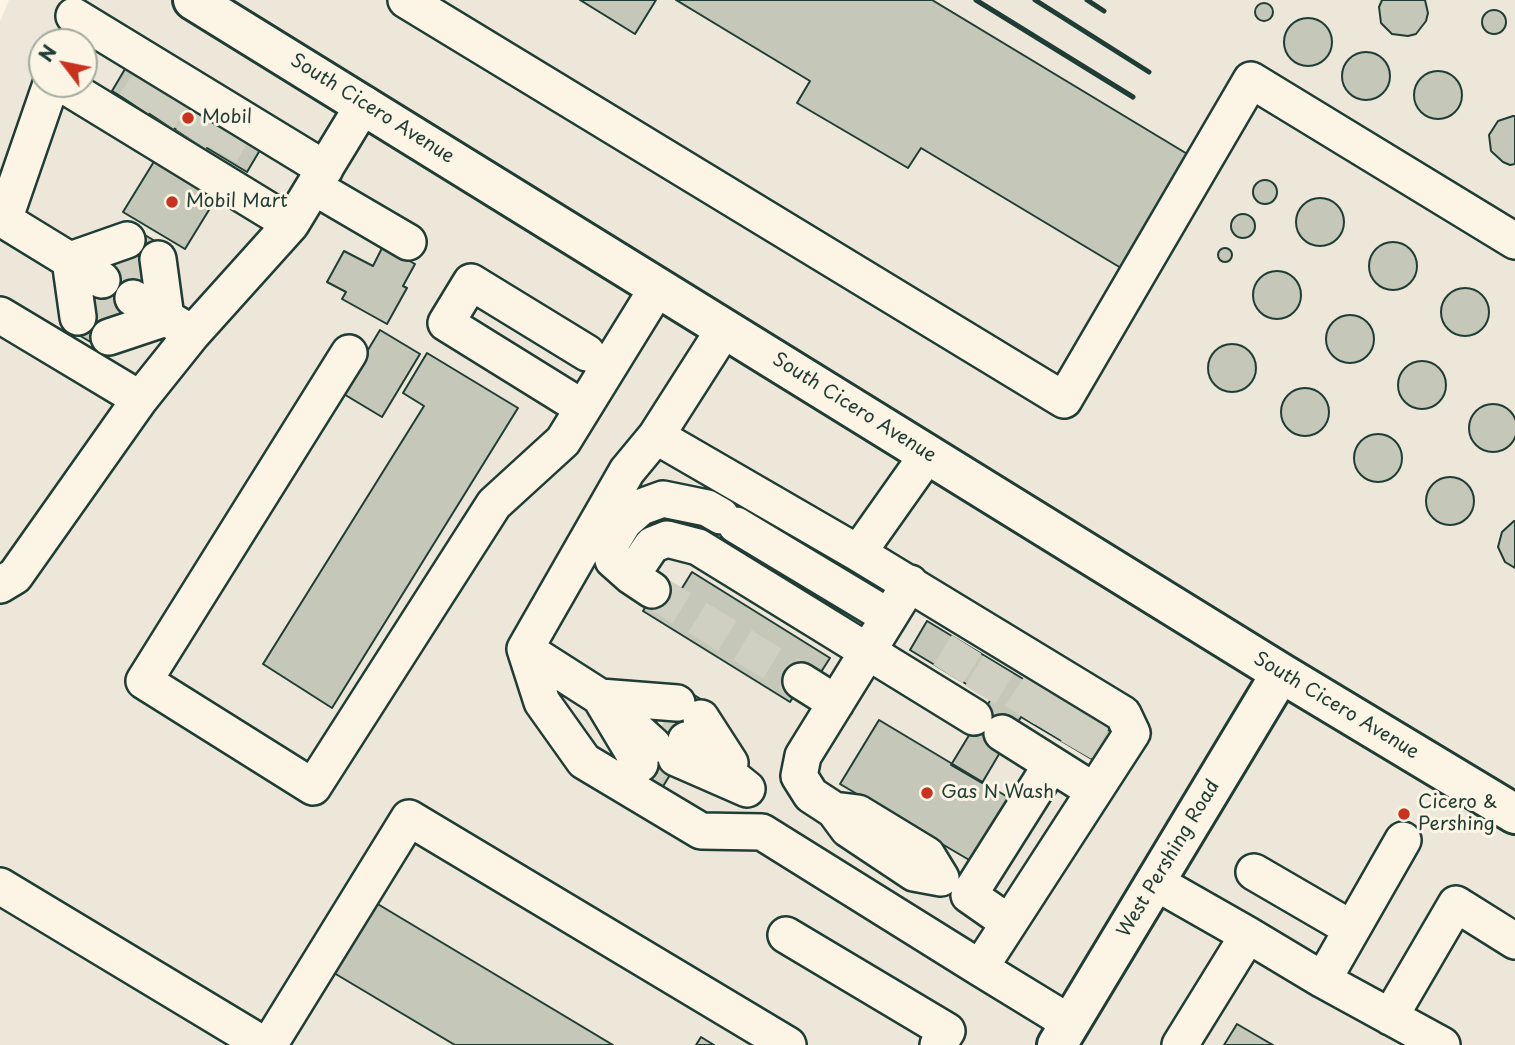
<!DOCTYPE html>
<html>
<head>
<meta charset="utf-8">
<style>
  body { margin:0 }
  #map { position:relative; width:1515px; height:1045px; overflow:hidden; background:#fcf5e5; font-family:"Playpen Sans",sans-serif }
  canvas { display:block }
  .north { position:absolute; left:28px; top:28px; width:70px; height:70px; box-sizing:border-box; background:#fcf5e5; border:2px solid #a4ab9e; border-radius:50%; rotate:302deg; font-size:19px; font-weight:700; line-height:28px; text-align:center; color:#1f3d34 }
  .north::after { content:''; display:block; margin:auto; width:24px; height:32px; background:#c8321e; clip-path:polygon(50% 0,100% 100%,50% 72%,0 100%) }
</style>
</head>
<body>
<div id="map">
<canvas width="1515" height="1045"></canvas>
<div class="north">N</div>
</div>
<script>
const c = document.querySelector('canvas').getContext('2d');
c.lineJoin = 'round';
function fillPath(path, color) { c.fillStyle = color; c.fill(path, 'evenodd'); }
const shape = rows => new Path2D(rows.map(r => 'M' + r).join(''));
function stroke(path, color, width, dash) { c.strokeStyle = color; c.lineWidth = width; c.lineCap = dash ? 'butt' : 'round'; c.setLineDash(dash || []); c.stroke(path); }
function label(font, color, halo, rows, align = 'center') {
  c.font = font + ' "Playpen Sans",sans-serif'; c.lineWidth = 6; c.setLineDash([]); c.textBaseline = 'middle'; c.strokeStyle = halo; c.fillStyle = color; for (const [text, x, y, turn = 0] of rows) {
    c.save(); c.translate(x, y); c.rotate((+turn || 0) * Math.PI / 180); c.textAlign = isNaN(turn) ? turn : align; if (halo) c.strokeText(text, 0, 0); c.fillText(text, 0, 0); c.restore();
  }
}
fillPath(shape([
  [9,0,1515,0,1515,1045,0,1045,0,22],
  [42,42,84,42,84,84,42,84]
]), '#ece7d8');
const building = shape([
  [580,0,656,0,635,34,580,0],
  [676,0,932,0,1189,155,1121,268,921,148,908,168,797,103,810,81,676,0],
  [1382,0,1425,0,1428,13,1426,21,1416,34,1408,36,1392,34,1381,23,1379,7,1382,0],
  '1255 12a9 9 0 1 1 18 0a9 9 0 1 1-18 0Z',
  '1482 22a12 12 0 1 1 24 0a12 12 0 1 1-24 0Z',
  '1284 42a24 24 0 1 1 48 0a24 24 0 1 1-48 0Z',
  '1342 76a24 24 0 1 1 48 0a24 24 0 1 1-48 0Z',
  [128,64,263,145,247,172,112,91,128,64],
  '1414 95a24 24 0 1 1 48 0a24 24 0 1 1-48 0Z',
  [1513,116,1515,116,1515,164,1510,165,1503,162,1491,151,1489,135,1498,121,1513,116],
  [158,155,220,192,185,249,123,212,158,155],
  '1253 192a12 12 0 1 1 24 0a12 12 0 1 1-24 0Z',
  '1296 222a24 24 0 1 1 48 0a24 24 0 1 1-48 0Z',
  '1231 226a12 12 0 1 1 24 0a12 12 0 1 1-24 0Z',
  [138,231,167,248,106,351,77,334,138,231],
  '1369 266a24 24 0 1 1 48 0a24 24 0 1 1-48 0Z',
  [383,246,415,264,403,286,407,288,387,324,342,299,346,292,327,282,344,251,373,266,383,246],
  '1218 255a7 7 0 1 1 14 0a7 7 0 1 1-14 0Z',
  '1253 295a24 24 0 1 1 48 0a24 24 0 1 1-48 0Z',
  '1441 312a24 24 0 1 1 48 0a24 24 0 1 1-48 0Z',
  '1326 339a24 24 0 1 1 48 0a24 24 0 1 1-48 0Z',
  [380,330,420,354,382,417,342,393,380,330],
  '1208 368a24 24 0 1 1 48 0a24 24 0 1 1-48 0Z',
  [427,353,518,408,332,708,263,664,424,406,403,393,427,353],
  '1398 385a24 24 0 1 1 48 0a24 24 0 1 1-48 0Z',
  '1281 412a24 24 0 1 1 48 0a24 24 0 1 1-48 0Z',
  '1469 428a24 24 0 1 1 48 0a24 24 0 1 1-48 0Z',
  '1354 458a24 24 0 1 1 48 0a24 24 0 1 1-48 0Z',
  '1426 501a24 24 0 1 1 48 0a24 24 0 1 1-48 0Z',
  [733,500,747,508,723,548,710,540,733,500],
  [1514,521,1515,521,1515,568,1505,562,1498,547,1502,532,1514,521],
  [692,572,830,658,821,672,812,667,790,702,643,611,661,582,679,593,692,572],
  [927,621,1118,736,1100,764,1021,717,982,783,951,765,991,699,910,650,927,621],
  [691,693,712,706,659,793,637,780,691,693],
  [879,720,1016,802,976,864,840,784,879,720],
  [376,903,613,1045,455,1045,334,973,376,903],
  [1237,1024,1273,1045,1224,1045,1237,1024],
  [701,1037,714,1045,696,1045,701,1037]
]);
fillPath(building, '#c5c7b9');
stroke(building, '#1f3d34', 2);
stroke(shape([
  [134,104,151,79],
  [159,119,175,95],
  [191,139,208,113],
  [221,154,235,129],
  [115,260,145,280],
  [88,300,119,320],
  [652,590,801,681],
  [948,674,967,644],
  [980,695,999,664],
  [1020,715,1039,686],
  [662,725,686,740],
  [1048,732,1066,702],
  [1076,750,1094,719],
  [640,764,663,779]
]), '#d0d0c2', 35, [35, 18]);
const minor = shape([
  [406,0,1064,400,1251,80,1515,241],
  [74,16,325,169],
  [51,84,4,220,102,280],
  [314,187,408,242],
  [291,224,364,104],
  [133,298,180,326],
  [0,315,140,399],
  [78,317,70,260,127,240],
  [109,337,166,318,158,259],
  [349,353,144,681,313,787,494,504,563,441,658,287],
  [583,408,446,323,471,282,587,353],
  [656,436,725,328],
  [736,525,889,617],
  [858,553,928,454],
  [631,576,652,545,667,539,698,547,974,717],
  [0,585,15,576,140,399,192,334,291,224,62,84],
  [652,590,631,576,613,560,610,545,624,522,641,507,663,499,707,508,721,516],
  [525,649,600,697],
  [801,681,836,703],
  [606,700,600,697,677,703],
  [701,718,730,763],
  [1002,733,1094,791],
  [676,758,747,789,686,740],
  [640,764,600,697,653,745],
  [834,810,858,813,927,855,941,878,914,873,848,829,834,810,811,795,799,776,803,756,910,583],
  [1254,872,1352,929],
  [1155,882,1248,935,1180,1045],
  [0,886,264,1045],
  [1009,923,969,895,1051,765],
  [786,935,947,1031,938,1045],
  [1248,935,1323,980,1403,840],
  [980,968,1132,733,1123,714,858,553,656,436,627,471,525,649,542,702,584,761,701,831,762,832,980,968,1070,1023],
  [1323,980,1442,1045],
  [1390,1017,1456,904,1515,941],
  [269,1045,409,818,788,1045]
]);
const major = shape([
  [193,0,1281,673,1515,814],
  [1057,1045,1281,673]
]);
stroke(minor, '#1f3d34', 40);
stroke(major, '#1f3d34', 44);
stroke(minor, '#fcf5e5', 35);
stroke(major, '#fcf5e5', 38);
stroke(shape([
  [976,0,1133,97],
  [1035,0,1149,72],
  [1087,0,1104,11]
]), '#1f3d34', 5);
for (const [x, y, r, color] of [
  [188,118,7,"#c8321e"],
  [172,202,7,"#c8321e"],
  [927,793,7,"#c8321e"],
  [1404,814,7,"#c8321e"]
]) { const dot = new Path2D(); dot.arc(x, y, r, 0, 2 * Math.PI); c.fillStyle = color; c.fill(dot); stroke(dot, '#fcf5e5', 2.5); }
label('19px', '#1f3d34', '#fcf5e5', [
  ["South Cicero Avenue",372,109,32],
  ["South Cicero Avenue",854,408,32],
  ["South Cicero Avenue",1336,706,31],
  ["West Pershing Road",1169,859,-59]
]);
label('19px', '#1f3d34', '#fcf5e5', [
  ["Mobil",202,118],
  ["Mobil Mart",186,202],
  ["Gas N Wash",941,793],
  ["Cicero &",1418,803],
  ["Pershing",1418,825]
], 'left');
</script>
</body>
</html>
